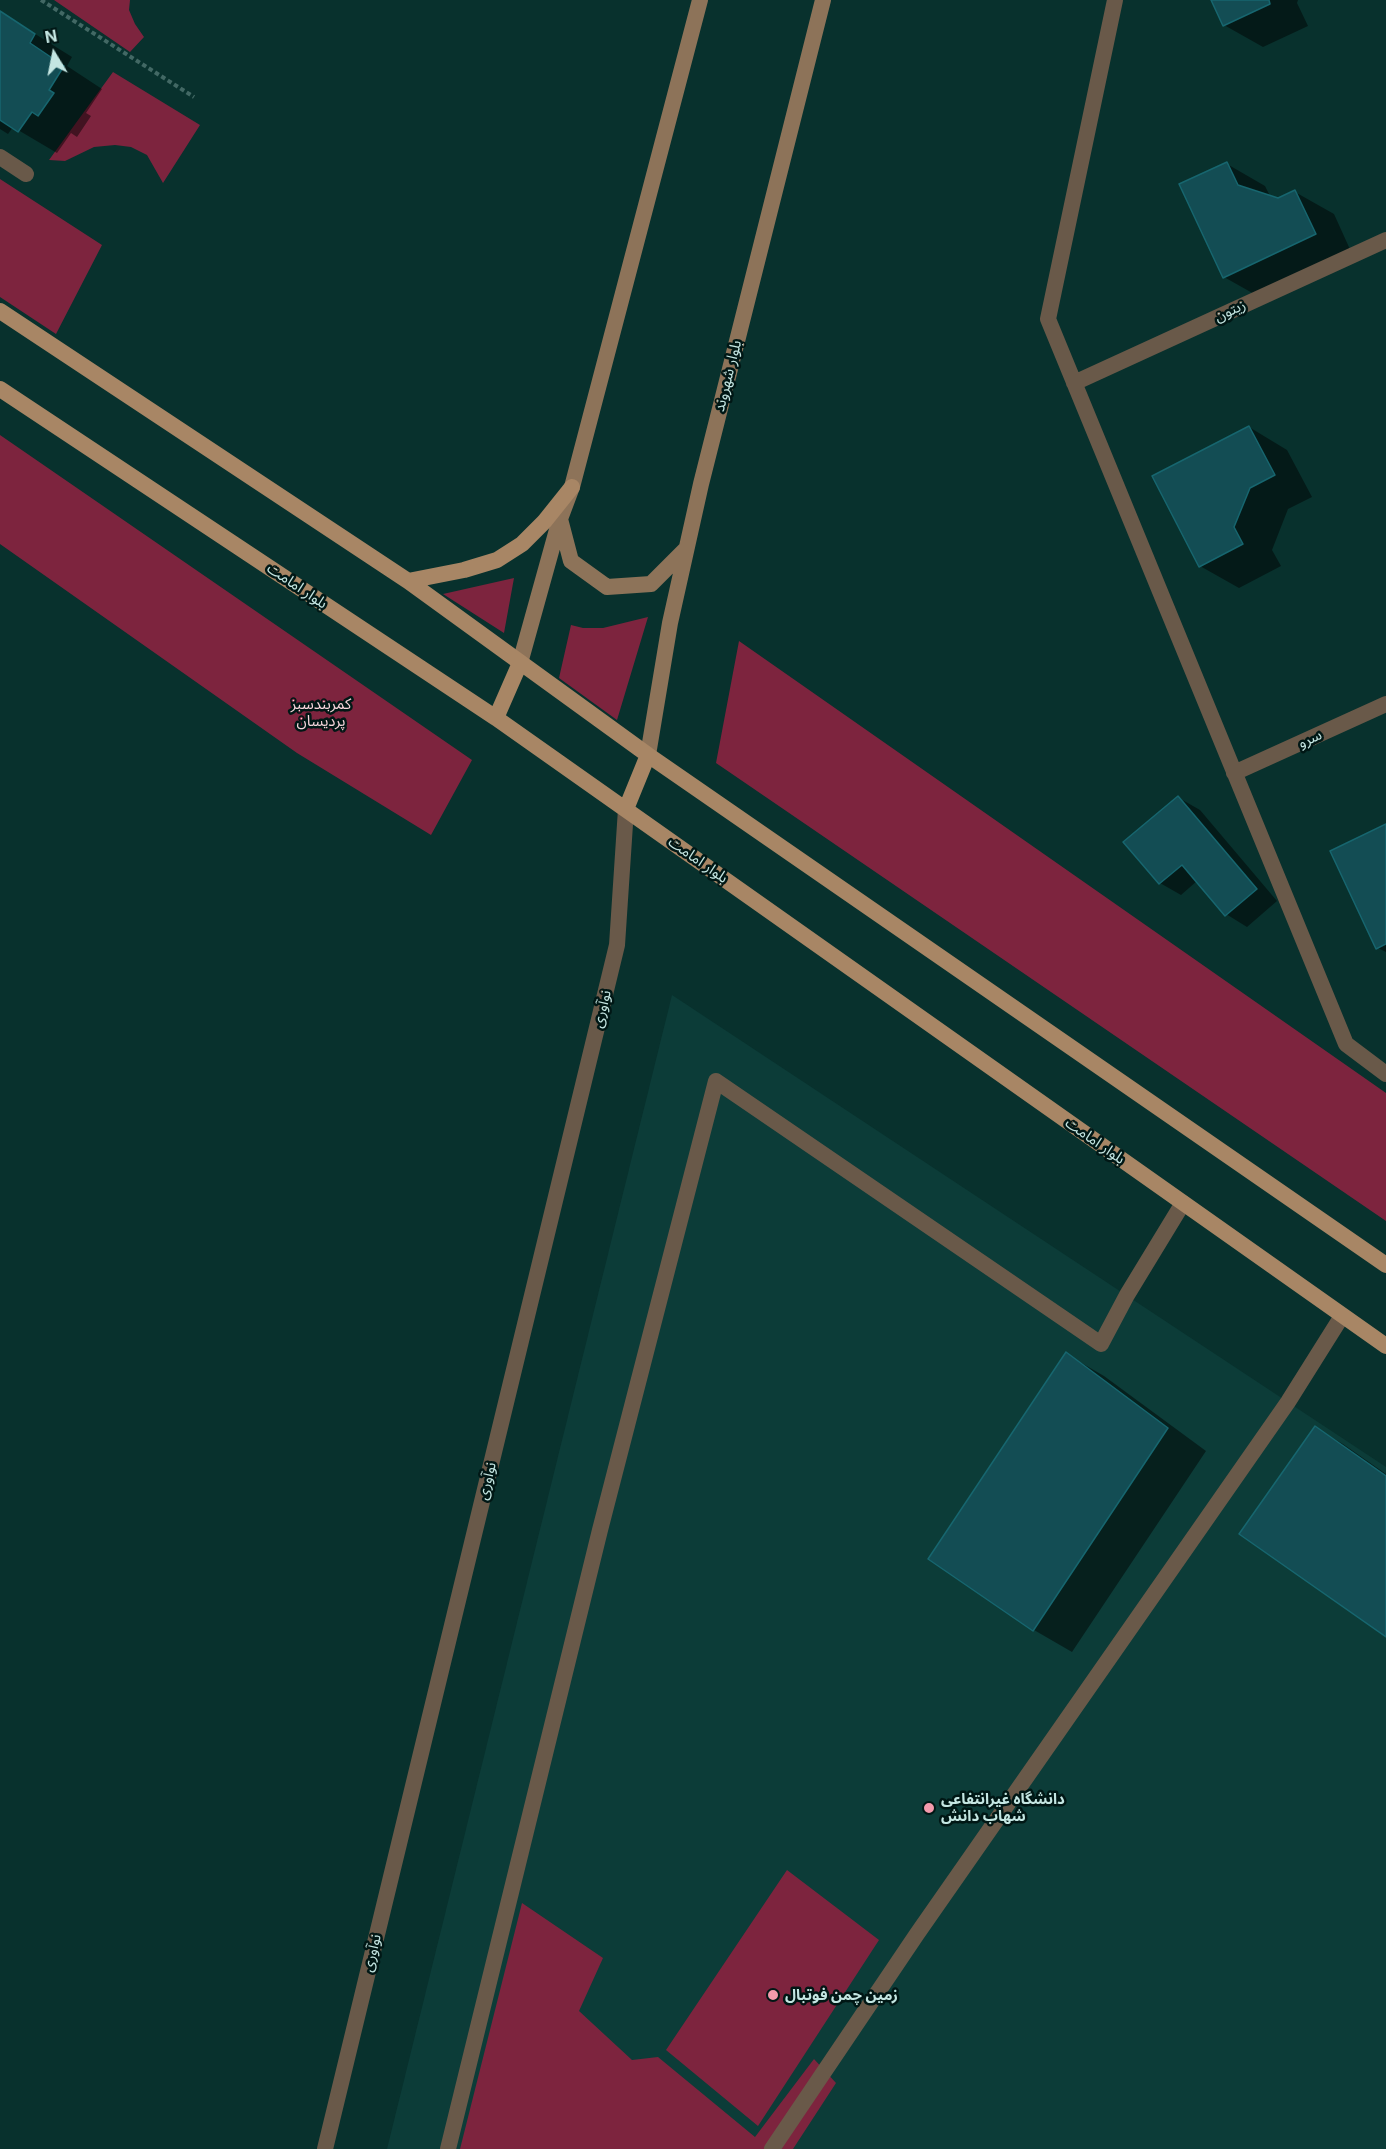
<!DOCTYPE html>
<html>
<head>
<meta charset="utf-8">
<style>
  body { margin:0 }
  #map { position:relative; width:1386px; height:2149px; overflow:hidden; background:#08312d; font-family:Inter,sans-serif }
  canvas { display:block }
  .north { position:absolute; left:24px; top:24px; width:60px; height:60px; -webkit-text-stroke:4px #001715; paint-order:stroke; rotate:350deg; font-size:16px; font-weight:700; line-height:24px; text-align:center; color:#c4e6e2 }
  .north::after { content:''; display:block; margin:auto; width:21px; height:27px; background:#c4e6e2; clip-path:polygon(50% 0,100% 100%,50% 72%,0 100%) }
</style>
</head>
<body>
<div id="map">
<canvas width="1386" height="2149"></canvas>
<div class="north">N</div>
</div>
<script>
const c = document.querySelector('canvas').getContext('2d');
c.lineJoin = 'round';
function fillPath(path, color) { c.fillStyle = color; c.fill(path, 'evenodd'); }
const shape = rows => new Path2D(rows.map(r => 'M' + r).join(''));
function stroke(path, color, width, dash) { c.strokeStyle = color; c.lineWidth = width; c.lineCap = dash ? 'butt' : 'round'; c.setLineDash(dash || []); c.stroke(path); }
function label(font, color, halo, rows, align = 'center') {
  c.font = font + ' Inter,"Noto Sans Arabic",sans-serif'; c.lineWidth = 5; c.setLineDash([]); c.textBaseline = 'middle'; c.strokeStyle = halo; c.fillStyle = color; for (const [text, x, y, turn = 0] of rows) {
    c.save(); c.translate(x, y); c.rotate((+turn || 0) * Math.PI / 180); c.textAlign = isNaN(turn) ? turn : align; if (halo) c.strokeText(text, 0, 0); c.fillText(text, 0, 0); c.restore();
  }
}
fillPath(shape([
  [672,995,1386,1467,1386,2149,387,2149]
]), '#0c3c38');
fillPath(shape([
  [54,0,130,0,129,10,135,24,144,37,130,52],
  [113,72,200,125,163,183,147,155,131,147,115,145,94,147,65,161,49,160],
  [0,179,102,245,56,334,0,297],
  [0,435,472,760,431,835,297,753,0,544],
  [514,578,504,633,443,594],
  [648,617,617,720,559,678,571,625,583,628,603,628],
  [739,641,1386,1093,1386,1221,716,763],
  [787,1870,879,1940,758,2126,666,2050],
  [522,1903,603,1958,579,2011,632,2060,658,2057,755,2137,814,2059,836,2083,793,2149,460,2149]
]), '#7d243e');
fillPath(shape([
  [1212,0,1298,0,1297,3,1308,26,1263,47,1224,25],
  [0,12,72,57,67,66,102,89,86,113,91,116,77,137,71,133,57,153,13,127,8,134,0,129],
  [1227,164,1265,186,1271,198,1278,200,1295,192,1334,214,1353,256,1263,299,1224,277],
  [1249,427,1287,450,1312,497,1288,509,1272,550,1281,566,1239,588,1200,566],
  [1179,798,1200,810,1277,901,1247,927,1226,914,1197,881,1181,895,1160,883],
  [1386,826,1386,952,1378,948],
  [1066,1354,1104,1376,1206,1451,1072,1652,1034,1630],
  [1316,1428,1343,1444,1386,1474,1386,1635]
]), '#0007');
const building = shape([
  [1211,0,1269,0,1270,4,1223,26,1211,0],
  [0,11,35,34,30,43,64,66,49,90,54,93,38,116,32,112,18,132,0,120,0,11],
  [1227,162,1238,185,1278,198,1295,190,1316,234,1223,278,1179,184,1227,162],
  [1249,426,1275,475,1250,488,1234,527,1243,544,1199,567,1152,476,1249,426],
  [1178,796,1257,889,1225,916,1182,865,1159,884,1123,842,1178,796],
  [1386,824,1386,944,1376,949,1330,851,1386,824],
  [1066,1352,1168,1428,1033,1631,928,1559,1066,1352],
  [1315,1426,1386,1476,1386,1637,1239,1534,1315,1426]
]);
fillPath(building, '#134d54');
stroke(building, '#17666f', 1.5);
stroke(shape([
  [41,0,194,97]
]), '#426864', 4, [4.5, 3]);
stroke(shape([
  [448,2149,600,1530,716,1081,1101,1344,1127,1295,1183,1203],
  [772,2149,917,1934,1288,1402,1342,1316]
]), '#695949', 16);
stroke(shape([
  [1115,0,1048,319,1346,1044,1386,1074],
  [0,157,26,174],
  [1074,383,1386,240],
  [1234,773,1386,704],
  [325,2149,617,945,626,809]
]), '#695949', 16);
stroke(shape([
  [560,519,571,561,607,587,651,584,686,549],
  [520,663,560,519,572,487,700,0],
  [648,755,670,623,701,484,823,0]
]), '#8d7359', 16);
stroke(shape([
  [0,311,408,581,648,755,1386,1265],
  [0,389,496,718,1386,1346],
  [408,581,464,570,497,560,522,544,544,522,572,487],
  [496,718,520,663],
  [626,809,648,755]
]), '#a88665', 16);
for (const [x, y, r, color] of [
  [929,1808,6,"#f39aac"],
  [773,1995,6,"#f39aac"]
]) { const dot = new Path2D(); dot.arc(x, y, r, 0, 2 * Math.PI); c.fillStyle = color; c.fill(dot); stroke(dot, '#001715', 2); }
label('15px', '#c4e6e2', '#001715', [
  ["زیتون",1230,311,-25],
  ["بلوار شهروند",728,376,-76],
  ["بلوار امامت",297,586,34],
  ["سرو",1310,739,-25],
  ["بلوار امامت",698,860,35],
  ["نوآوری",602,1009,-76],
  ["بلوار امامت",1095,1141,35],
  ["نوآوری",487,1481,-76],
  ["نوآوری",372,1953,-76]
]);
label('15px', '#f8d6dc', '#001715', [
  ["کمربندسبز",321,704],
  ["پردیسان",321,721]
]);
label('bold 15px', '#c4e6e2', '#001715', [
  ["دانشگاه غیرانتفاعی",941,1799],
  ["شهاب دانش",941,1816],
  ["زمین چمن فوتبال",785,1995]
], 'left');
</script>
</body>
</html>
